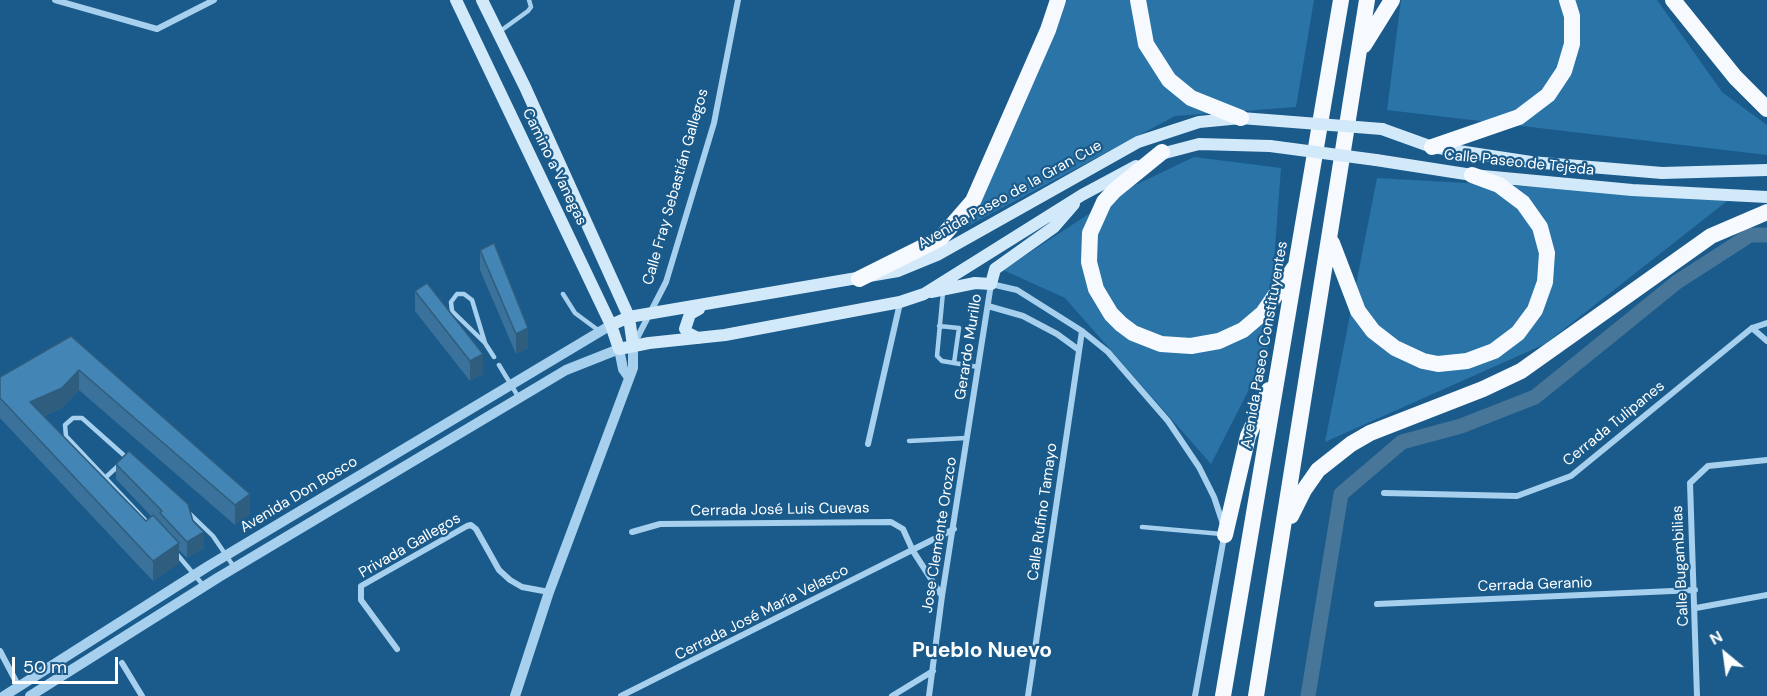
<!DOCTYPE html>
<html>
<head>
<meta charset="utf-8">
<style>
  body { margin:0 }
  #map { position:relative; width:1767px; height:696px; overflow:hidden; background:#1a5b8b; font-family:"DM Sans",sans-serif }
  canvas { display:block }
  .north { position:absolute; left:1695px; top:624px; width:60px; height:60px; -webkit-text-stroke:4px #1a5b8b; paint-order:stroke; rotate:331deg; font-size:16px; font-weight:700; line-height:24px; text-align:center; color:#fff }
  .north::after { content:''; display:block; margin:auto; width:21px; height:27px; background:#fff; clip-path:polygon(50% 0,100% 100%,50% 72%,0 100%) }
  .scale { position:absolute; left:12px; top:657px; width:106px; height:27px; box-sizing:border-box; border:3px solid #fff; border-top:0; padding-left:8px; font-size:18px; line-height:21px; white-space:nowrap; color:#fff; -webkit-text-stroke:4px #1a5b8b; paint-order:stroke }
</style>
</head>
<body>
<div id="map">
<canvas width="1767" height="696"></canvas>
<div class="north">N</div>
<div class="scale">50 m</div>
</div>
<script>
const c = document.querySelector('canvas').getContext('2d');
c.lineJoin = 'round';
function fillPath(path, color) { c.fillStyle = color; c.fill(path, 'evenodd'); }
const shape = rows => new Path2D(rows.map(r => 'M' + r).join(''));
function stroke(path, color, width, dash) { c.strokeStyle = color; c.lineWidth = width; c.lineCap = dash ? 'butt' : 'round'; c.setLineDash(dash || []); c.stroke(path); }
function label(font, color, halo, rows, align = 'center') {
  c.font = font + ' "DM Sans",sans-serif'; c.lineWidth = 4.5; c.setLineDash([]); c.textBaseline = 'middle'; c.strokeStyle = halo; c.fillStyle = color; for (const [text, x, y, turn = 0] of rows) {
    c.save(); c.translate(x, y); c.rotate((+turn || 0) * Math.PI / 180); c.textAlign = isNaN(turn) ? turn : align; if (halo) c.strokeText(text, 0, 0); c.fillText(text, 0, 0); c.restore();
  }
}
fillPath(shape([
  [1067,0,1314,0,1296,107,1175,116,968,226],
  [1401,0,1657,0,1722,92,1767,125,1767,155,1387,110],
  [1194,157,1281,168,1267,354,1211,464,1065,298,1003,270,1127,189],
  [1377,178,1731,198,1545,344,1325,442]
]), '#2a74a8');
stroke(shape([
  [1308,696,1341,494,1402,442,1461,426,1535,397,1677,282,1750,235,1767,235]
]), '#487698', 15);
stroke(shape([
  [499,32,528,11,531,7,529,0],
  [943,292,937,356,942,361,978,367],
  [563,294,575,313,598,330],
  [939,326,959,328,954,363],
  [485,343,472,300,464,294,457,294,451,302,452,311,485,343,494,357],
  [499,365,519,398],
  [909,441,966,438],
  [127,458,82,418,73,418,65,425,66,436,145,520],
  [105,478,118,466],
  [187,511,213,536,234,567],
  [1142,527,1222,534],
  [176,553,203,585]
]), '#a6d0ed', 4.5);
stroke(shape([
  [55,0,157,29,214,0],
  [988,306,1023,316,1057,334,1079,350],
  [1752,328,1767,341],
  [635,342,666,282,714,123,738,0],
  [868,444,900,303],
  [1384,493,1517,496,1571,476,1752,328,1767,323],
  [632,532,660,524,891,522,903,529,913,551,942,596],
  [1377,604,1695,590],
  [1696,608,1767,595],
  [397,649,361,600,361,586,467,526,471,525,476,529,499,570,510,580,522,587,549,592],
  [0,651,19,687],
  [122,663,142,696],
  [621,696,954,529],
  [892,696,933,671],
  [929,696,942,596,991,284,1017,290,1082,331,1108,352,1168,421,1199,467,1214,497,1223,524],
  [1028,696,1082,331],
  [1195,696,1224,537],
  [1697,696,1690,483,1708,466,1767,460]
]), '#a6d0ed', 6);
stroke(shape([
  [4,696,210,565,611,325],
  [30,696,219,577,566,370,619,349,623,369,628,376],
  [515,696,549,592,633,368,633,346]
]), '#a6d0ed', 10);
stroke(shape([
  [456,0,611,325,619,349,649,343,725,335,900,302,924,294,1082,195,1136,166],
  [482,0,525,87,629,317,633,346],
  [1382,129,1432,147,1531,162,1662,173,1767,170],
  [1157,155,1199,144,1270,146],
  [1376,160,1472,175,1632,190,1767,197],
  [931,292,975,283,991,284,995,269,1054,227,1074,204],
  [611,325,629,317,898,271,937,255,1138,142,1199,122,1241,118,1280,121],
  [698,338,688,333,685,329,690,314,699,309]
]), '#d2e9fa', 12);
stroke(shape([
  [1138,0,1146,44,1169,80,1191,98,1241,118],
  [1673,0,1735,77,1767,109],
  [1364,45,1392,0],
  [1432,147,1519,117,1548,95,1564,71,1572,44,1572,16,1567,0],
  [1162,152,1114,191,1104,202,1090,233,1089,262,1096,289,1111,314,1121,324,1133,333,1161,344,1191,346,1219,341,1243,330,1263,313,1294,268],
  [1332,243,1358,311,1373,331,1395,348,1423,361,1438,364,1467,361,1494,351,1518,333,1535,310,1545,282,1547,253,1540,227,1523,203,1499,185,1472,175],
  [859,279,941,238,973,201,1048,30,1058,0],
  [1291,516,1304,490,1318,470,1351,444,1370,433,1483,389,1521,371,1711,236,1767,212],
  [1225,535,1248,436,1269,390],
  [1223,696,1341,0],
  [1256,696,1367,0]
]), '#f6faff', 16);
stroke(shape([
  [1280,121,1382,129],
  [1270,146,1376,160]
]), '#d2e9fa', 12);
fillPath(shape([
  [480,250,528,348,516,354,480,270],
  [415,291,483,374,470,381,415,311],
  [71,336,250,514,235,525,79,390,62,408,44,416,146,521,151,516,116,479,116,464,193,521,204,548,187,558,179,550,179,563,153,581,0,418,0,377]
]), '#3a729b');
fillPath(shape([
  [528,328,528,348,516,354,516,334],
  [483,354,483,374,470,381,470,361],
  [79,370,79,390,62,408,30,422,30,402],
  [250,494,250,514,235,525,235,505],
  [204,532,204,548,187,558,187,542],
  [179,543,179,563,153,581,153,561]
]), '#2f5d7e');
const building = shape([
  [494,243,528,328,516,334,480,250,494,243],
  [427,283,483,354,470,361,415,291,427,283],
  [71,336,250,494,235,505,79,370,62,388,30,402,146,521,153,515,179,543,153,561,0,398,0,377,71,336],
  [129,451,188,504,193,521,204,532,187,542,160,513,162,511,116,464,129,451]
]);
fillPath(building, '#4385b4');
stroke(building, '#2f5d7e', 1.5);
label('15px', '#fff', '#1a5b8b', [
  ["Calle Paseo de Tejeda",1519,163,6],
  ["Camino a Vanegas",554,167,64],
  ["Calle Fray Sebastián Gallegos",676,187,-74],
  ["Avenida Paseo de la Gran Cue",1010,195,-29],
  ["Avenida Paseo Constituyentes",1265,345,-80],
  ["Gerardo Murillo",969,347,-81],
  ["Cerrada Tulipanes",1614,424,-39],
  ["Avenida Don Bosco",299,495,-31],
  ["Cerrada José Luis Cuevas",780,510,-1],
  ["Calle Rufino Tamayo",1043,512,-82],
  ["Jose Clemente Orozco",940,535,-81],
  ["Privada Gallegos",410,546,-30],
  ["Calle Bugambilias",1681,566,-93],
  ["Cerrada Geranio",1535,585,-2],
  ["Cerrada José María Velasco",762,613,-27]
]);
label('bold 21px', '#fff', '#1a5b8b', [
  ["Pueblo Nuevo",982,651]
]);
</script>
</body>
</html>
